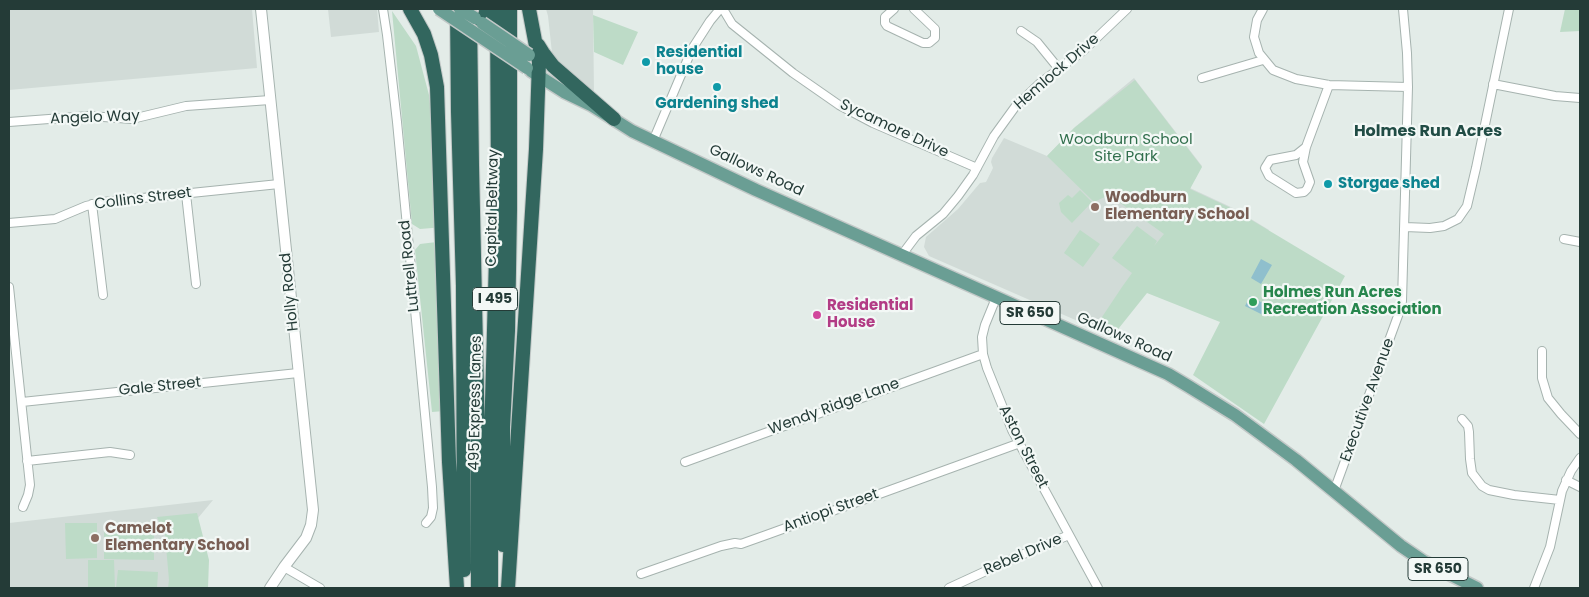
<!DOCTYPE html>
<html>
<head>
<meta charset="utf-8">
<style>
  body { margin:0 }
  #map { position:relative; width:1589px; height:597px; overflow:hidden; background:#e3ece8; font-family:Poppins,sans-serif }
  canvas { display:block }
  .frame { position:absolute; inset:0; border:10px solid #243b37; pointer-events:none }
</style>
</head>
<body>
<div id="map">
<canvas width="1589" height="597"></canvas>
<div class="frame"></div>
</div>
<script>
const c = document.querySelector('canvas').getContext('2d');
c.lineJoin = 'round';
function fillPath(path, color) { c.fillStyle = color; c.fill(path, 'evenodd'); }
const shape = rows => new Path2D(rows.map(r => 'M' + r).join(''));
function stroke(path, color, width, dash) { c.strokeStyle = color; c.lineWidth = width; c.lineCap = dash ? 'butt' : 'round'; c.setLineDash(dash || []); c.stroke(path); }
function label(font, color, halo, rows, align = 'center') {
  c.font = font + ' Poppins,sans-serif'; c.lineWidth = 4.5; c.setLineDash([]); c.textBaseline = 'middle'; c.strokeStyle = halo; c.fillStyle = color; for (const [text, x, y, turn = 0] of rows) {
    c.save(); c.translate(x, y); c.rotate((+turn || 0) * Math.PI / 180); c.textAlign = isNaN(turn) ? turn : align; if (halo) c.strokeText(text, 0, 0); c.fillText(text, 0, 0); c.restore();
  }
}
fillPath(shape([
  [9,9,252,9,257,68,9,90],
  [328,9,377,9,379,32,331,37],
  [546,9,593,9,594,95,553,62,548,16],
  [1134,78,1202,166,1190,188,1233,208,1269,230,1221,321,1142,280,1112,336,929,256,924,247,926,237,958,209,980,183,986,182,993,168,991,162,992,158,1004,138,1047,156,1075,127],
  [213,500,169,553,200,588,9,588,9,523]
]), '#d1dbd7');
fillPath(shape([
  [1565,9,1580,9,1580,31,1560,32],
  [392,11,416,46,429,95,444,227,420,229,412,224],
  [593,15,638,32,623,65,594,52],
  [1135,80,1202,167,1190,189,1233,209,1345,276,1264,424,1193,375,1220,322,1147,293,1111,338,1094,329,1122,287,1132,273,1112,258,1137,226,1157,241,1154,246,1164,234,1109,195,1094,202,1047,156,1074,128],
  [1080,190,1092,202,1072,223,1061,212,1059,203,1068,195,1072,198],
  [1080,230,1100,244,1083,267,1064,253],
  [445,241,457,410,432,412,415,250,420,244],
  [197,513,209,560,208,588,168,588,169,580,165,535,157,517],
  [65,523,97,523,97,558,66,559],
  [104,528,154,529,154,560,104,559],
  [88,560,114,560,115,588,88,588],
  [118,570,158,572,157,588,116,588]
]), '#bddbc7');
fillPath(shape([
  [1261,259,1272,265,1261,284,1251,278],
  [1250,296,1270,307,1265,316,1245,306]
]), '#8fbfcd');
const minor = shape([
  [383,9,387,35,397,122,432,487,433,508,431,517,426,523],
  [723,9,732,24,793,73,839,105,873,123,977,168],
  [894,9,885,17,885,23,887,26,923,43,929,43,935,38,935,29,914,9],
  [1263,9,1257,20,1254,37,1259,53,1273,70,1296,79,1329,85,1408,87],
  [1021,31,1037,42,1059,69],
  [1202,78,1263,60],
  [1493,84,1555,96,1580,98],
  [9,122,89,116,132,119,186,106,270,100],
  [653,141,692,49,710,21,720,9],
  [1306,147,1303,162,1310,182,1307,189,1304,192,1296,193,1269,176,1265,168,1270,160,1296,155,1306,147],
  [1306,147,1329,85],
  [186,194,196,284],
  [92,204,103,295],
  [9,223,55,219,86,206,103,202,279,184],
  [1405,227,1430,228,1444,226,1458,219,1467,206,1476,168,1509,9],
  [1564,239,1580,242],
  [901,256,916,236,943,214,958,196,973,175,994,136,1015,107,1039,84,1084,50,1127,9],
  [9,287,30,485,28,495,23,507],
  [996,298,985,325,982,337,983,354,987,368,1012,430,1098,588],
  [1542,351,1542,378,1548,398,1561,414,1580,434],
  [22,402,298,373],
  [1462,419,1468,426,1469,432,1470,459,1472,473,1482,486,1489,490,1514,495,1560,500],
  [27,461,110,452,130,455],
  [685,462,983,354],
  [1566,480,1580,487],
  [1334,491,1399,313,1402,301,1408,87,1407,53,1403,9],
  [284,567,320,588],
  [641,574,721,546,735,543,741,544,769,534,1020,443],
  [949,588,1012,559,1069,535],
  [1534,588,1550,547,1562,491,1571,471,1580,458]
]);
const tertiary = shape([
  [261,9,313,510,311,525,306,538,284,567,270,588]
]);
const primary = shape([
  [531,71,564,92,591,105,632,131,653,141,756,190,1168,374,1188,386,1235,415,1296,460,1401,546,1423,561,1477,588]
]);
const motorway = shape([
  [410,9,424,34,431,55,437,87,449,462,457,588],
  [457,9,458,112,463,286,464,570],
  [470,19,472,165,478,438,478,588],
  [473,31,482,23,487,9],
  [538,45,543,53,553,66,614,119],
  [503,545,503,427,508,331,510,210,510,9],
  [491,588,491,438,498,186,497,9],
  [508,588,536,149,539,62,529,9]
]);
stroke(minor, '#a6b3af', 10);
stroke(tertiary, '#a6b3af', 12);
stroke(primary, '#c2c8c7', 15);
stroke(motorway, '#c2c8c7', 16);
stroke(minor, '#fff', 8);
stroke(tertiary, '#fff', 10);
stroke(primary, '#6a9e94', 12);
stroke(motorway, '#32665e', 14);
const primaryBridge = shape([
  [439,9,527,68],
  [460,9,475,18],
  [482,23,529,55]
]);
stroke(primaryBridge, '#c2c8c7', 15, []);
stroke(primaryBridge, '#6a9e94', 12);
for (const [x, y, r, color] of [
  [646,62,5,"#0f9aa8"],
  [717,87,5,"#0f9aa8"],
  [1328,184,5,"#0f9aa8"],
  [1095,207,5,"#8d6e63"],
  [1253,302,5,"#2e9e5b"],
  [817,315,5,"#d1479c"],
  [95,538,5,"#8d6e63"]
]) { const dot = new Path2D(); dot.arc(x, y, r, 0, 2 * Math.PI); c.fillStyle = color; c.fill(dot); stroke(dot, '#f3f8f6', 2); }
for (const [x, y, w] of [
  [495,299,45],
  [1030,313,60],
  [1438,569,60]
]) { const box = new Path2D(); box.roundRect(x - w / 2, y - 11.5, w, 23, 4); c.fillStyle = '#f3f8f6'; c.fill(box); stroke(box, '#243b37', 1); }
label('bold 14px', '#243b37', null, [
  ["I 495",495,299],
  ["SR 650",1030,313],
  ["SR 650",1438,569]
]);
label('bold 15px', '#0d838f', '#f3f8f6', [
  ["Residential",656,53],
  ["house",656,70],
  ["Gardening shed",717,104,"center"],
  ["Storgae shed",1338,184]
], 'left');
label('15px', '#243b37', '#f3f8f6', [
  ["Hemlock Drive",1057,72,-41],
  ["Angelo Way",95,118,-2],
  ["Sycamore Drive",894,129,25],
  ["Gallows Road",756,171,25],
  ["Collins Street",143,199,-7],
  ["Capital Beltway",493,208,-89],
  ["Luttrell Road",410,266,-96],
  ["Holly Road",290,292,-96],
  ["Gallows Road",1124,338,24],
  ["Gale Street",160,387,-6],
  ["Executive Avenue",1368,400,-70],
  ["495 Express Lanes",476,403,-89],
  ["Wendy Ridge Lane",834,407,-20],
  ["Aston Street",1023,447,63],
  ["Antiopi Street",831,511,-20],
  ["Rebel Drive",1023,555,-23]
]);
label('15px', '#316f4d', '#f3f8f6', [
  ["Woodburn School",1126,140],
  ["Site Park",1126,157]
]);
label('bold 15px', '#785e54', '#f3f8f6', [
  ["Woodburn",1105,198],
  ["Elementary School",1105,215],
  ["Camelot",105,529],
  ["Elementary School",105,546]
], 'left');
label('bold 15px', '#27864d', '#f3f8f6', [
  ["Holmes Run Acres",1263,293],
  ["Recreation Association",1263,310]
], 'left');
label('bold 15px', '#b23c85', '#f3f8f6', [
  ["Residential",827,306],
  ["House",827,323]
], 'left');
label('bold 16px', '#214c45', '#f3f8f6', [
  ["Holmes Run Acres",1428,132]
]);
</script>
</body>
</html>
